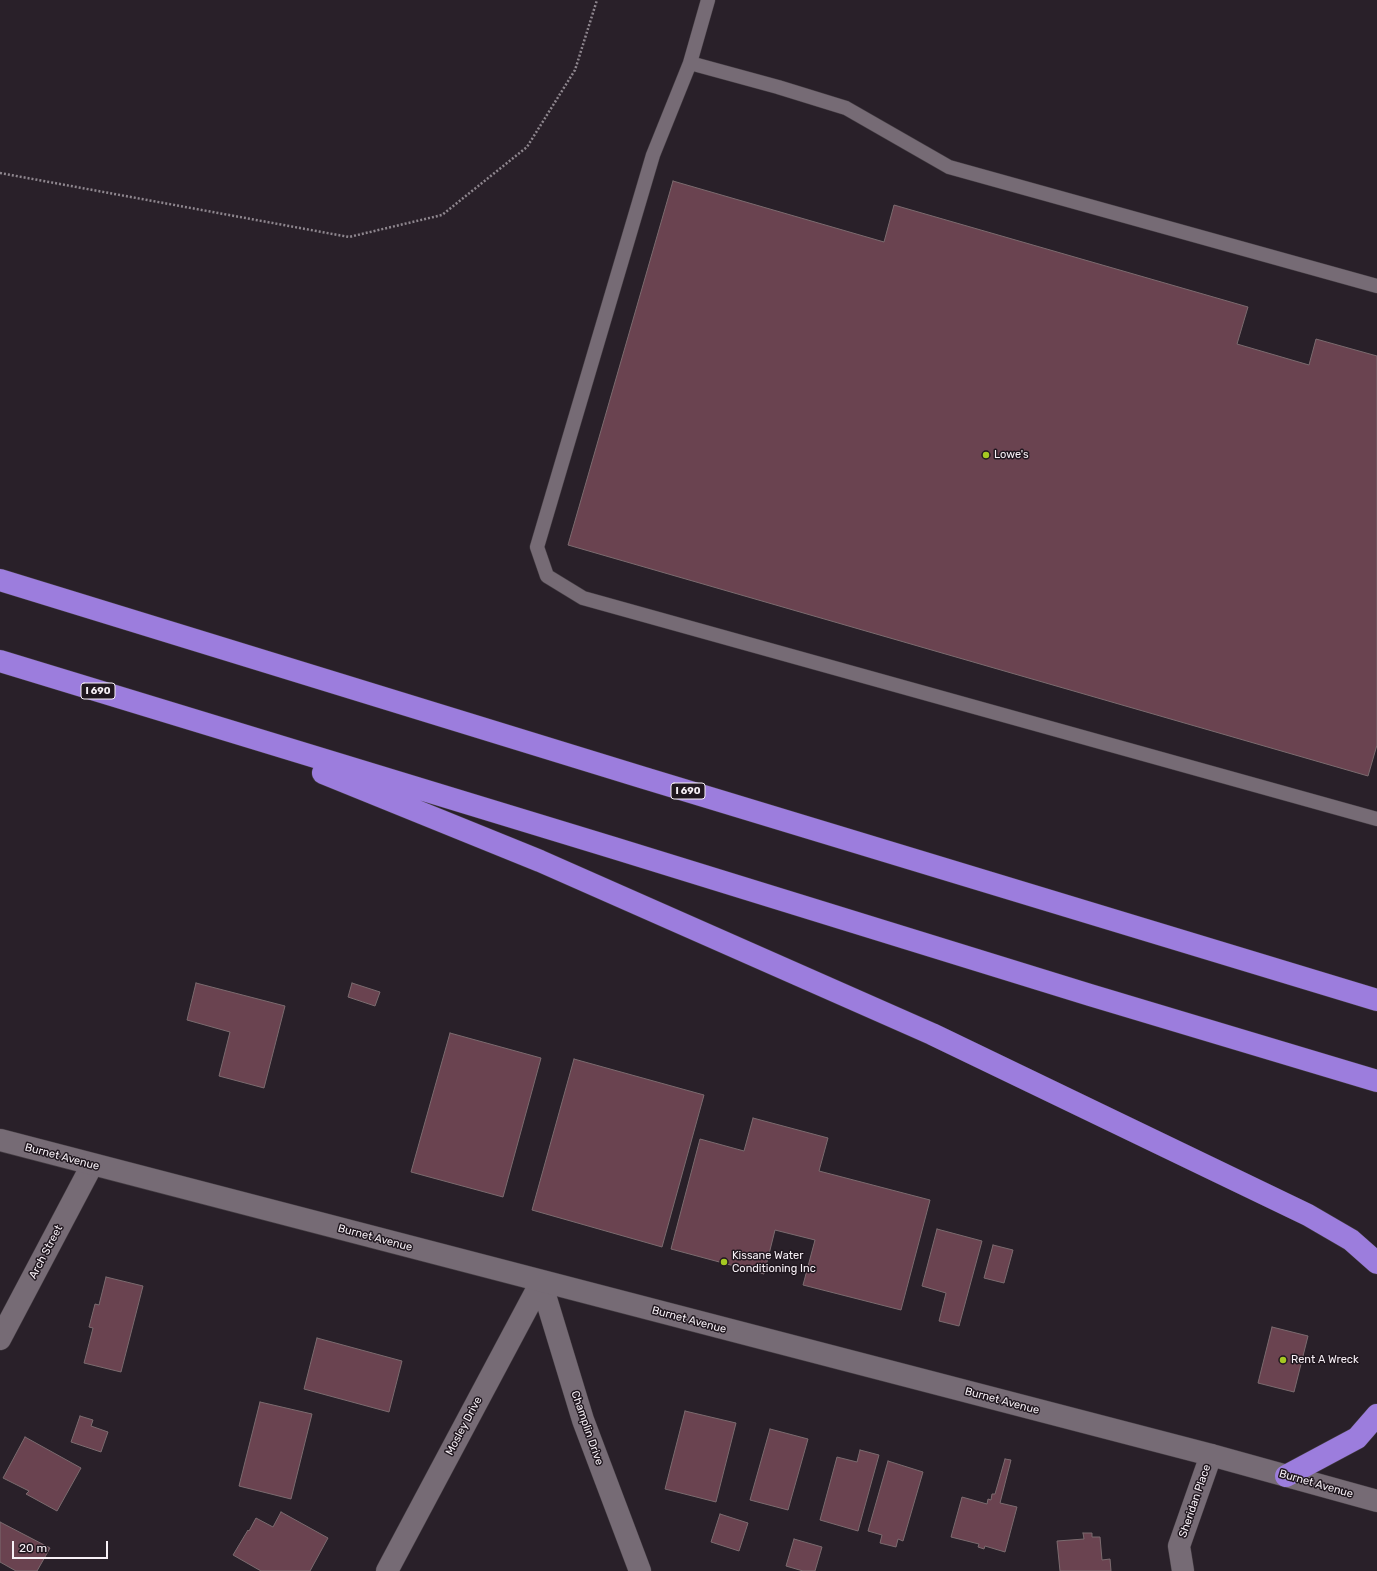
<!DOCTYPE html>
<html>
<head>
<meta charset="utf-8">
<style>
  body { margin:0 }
  #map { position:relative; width:1377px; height:1571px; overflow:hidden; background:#292029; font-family:Rubik,sans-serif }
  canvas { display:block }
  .scale { position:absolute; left:12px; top:1541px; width:96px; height:18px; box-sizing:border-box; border:2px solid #f7f0f6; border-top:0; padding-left:5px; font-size:12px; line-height:14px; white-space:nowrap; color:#f7f0f6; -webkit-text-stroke:3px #20171f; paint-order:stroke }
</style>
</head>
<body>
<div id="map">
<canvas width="1377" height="1571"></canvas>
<div class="scale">20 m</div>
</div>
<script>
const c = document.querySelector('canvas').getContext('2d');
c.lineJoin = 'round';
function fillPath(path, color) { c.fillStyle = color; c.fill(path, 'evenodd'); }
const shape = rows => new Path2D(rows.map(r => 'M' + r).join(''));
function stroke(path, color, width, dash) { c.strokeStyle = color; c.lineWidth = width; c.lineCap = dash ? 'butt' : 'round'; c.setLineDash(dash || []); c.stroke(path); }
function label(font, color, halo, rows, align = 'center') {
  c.font = font + ' Rubik,sans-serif'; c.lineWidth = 3; c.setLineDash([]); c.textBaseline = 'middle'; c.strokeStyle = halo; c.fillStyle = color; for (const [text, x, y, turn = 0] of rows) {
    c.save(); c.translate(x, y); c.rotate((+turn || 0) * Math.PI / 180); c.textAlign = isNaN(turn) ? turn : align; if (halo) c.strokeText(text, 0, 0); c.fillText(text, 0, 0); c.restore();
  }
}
const building = shape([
  [673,181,884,242,894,205,1248,307,1237,344,1309,365,1316,339,1377,356,1377,745,1368,776,568,545,673,181],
  [196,983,285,1006,264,1088,219,1076,230,1032,187,1020,196,983],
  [352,983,380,992,375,1006,348,997,352,983],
  [450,1033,541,1058,503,1197,411,1172,450,1033],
  [574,1059,704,1095,662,1247,532,1210,574,1059],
  [753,1118,828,1138,819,1171,930,1200,901,1310,803,1285,815,1240,775,1230,764,1274,671,1249,700,1139,744,1151,753,1118],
  [937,1229,982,1241,959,1326,939,1321,946,1293,922,1286,937,1229],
  [993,1245,1013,1250,1004,1283,984,1278,993,1245],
  [106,1277,143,1286,121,1372,84,1363,93,1328,89,1327,95,1304,99,1305,106,1277],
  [1272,1327,1308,1336,1294,1392,1258,1383,1272,1327],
  [317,1338,402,1361,389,1412,304,1389,317,1338],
  [260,1402,312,1414,291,1499,239,1486,260,1402],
  [685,1411,736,1423,716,1502,665,1489,685,1411],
  [80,1416,93,1420,91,1426,108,1432,101,1452,71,1442,80,1416],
  [770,1429,808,1439,788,1510,750,1500,770,1429],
  [25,1437,81,1468,57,1511,26,1494,29,1491,3,1478,25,1437],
  [860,1450,879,1455,858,1531,820,1520,837,1457,857,1462,860,1450],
  [1005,1459,1011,1460,1000,1503,1017,1507,1005,1552,985,1546,984,1549,978,1547,979,1544,951,1537,962,1497,987,1504,988,1499,991,1500,992,1494,995,1494,1005,1459],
  [888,1461,923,1472,903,1541,898,1539,896,1547,880,1543,882,1535,868,1531,888,1461],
  [281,1512,328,1538,310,1571,261,1571,233,1555,248,1530,249,1531,256,1518,273,1527,281,1512],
  [720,1514,748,1523,739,1551,711,1542,720,1514],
  [0,1522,50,1548,37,1571,16,1571,0,1562,0,1522],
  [1083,1533,1092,1533,1092,1537,1100,1537,1102,1560,1110,1559,1111,1571,1060,1571,1057,1541,1084,1539,1083,1533],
  [794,1539,822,1547,815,1571,803,1571,786,1566,794,1539]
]);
fillPath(building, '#6a4350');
stroke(building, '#7b6b6f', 1);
const service = shape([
  [708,0,690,63,778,87,846,108,949,167,1377,286],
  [690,63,653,155,537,547,547,576,583,598,1377,819]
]);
const minor = shape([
  [541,1282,583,1420,640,1571],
  [0,1339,92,1165],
  [387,1571,541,1282],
  [1183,1571,1179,1546,1211,1455]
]);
const tertiary = shape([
  [0,1140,1211,1455,1377,1501]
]);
const motorway = shape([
  [0,580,641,777,1377,1000],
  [0,661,614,848,1090,995,1377,1081],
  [323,773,540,861,932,1034,1308,1215,1351,1240,1377,1263],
  [1286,1476,1357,1438,1377,1415]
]);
stroke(service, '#443d43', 15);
stroke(minor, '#443d43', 23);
stroke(tertiary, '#443d43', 23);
stroke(motorway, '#443d43', 23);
stroke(shape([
  [0,173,349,237,442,215,527,147,575,70,597,0]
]), '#8e868e', 2.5, [2, 2]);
stroke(service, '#766b75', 14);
stroke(minor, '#766b75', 22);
stroke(tertiary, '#766b75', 22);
stroke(motorway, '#9c7ddd', 22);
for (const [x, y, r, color] of [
  [986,455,4,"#a5c822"],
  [724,1262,4,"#a5c822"],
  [1283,1360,4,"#a5c822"]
]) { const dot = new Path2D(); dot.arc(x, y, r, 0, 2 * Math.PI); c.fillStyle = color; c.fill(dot); stroke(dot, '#20171f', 1.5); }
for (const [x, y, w] of [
  [98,691,34],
  [688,791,34]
]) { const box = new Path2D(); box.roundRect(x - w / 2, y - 8, w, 16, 3); c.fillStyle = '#20171f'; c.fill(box); stroke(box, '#f7f0f6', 1); }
label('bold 10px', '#f7f0f6', null, [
  ["I 690",98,691],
  ["I 690",688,791]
]);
label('11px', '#f7f0f6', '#20171f', [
  ["Lowe's",994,455],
  ["Kissane Water",732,1256],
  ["Conditioning Inc",732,1269],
  ["Rent A Wreck",1291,1360]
], 'left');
label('11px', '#f7f0f6', '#20171f', [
  ["Burnet Avenue",62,1157,15],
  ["Burnet Avenue",375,1238,15],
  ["Arch Street",46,1252,-62],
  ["Burnet Avenue",689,1320,15],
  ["Burnet Avenue",1002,1401,15],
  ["Mosley Drive",464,1426,-62],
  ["Champlin Drive",587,1428,71],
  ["Burnet Avenue",1316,1484,16],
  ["Sheridan Place",1195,1501,-71]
]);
</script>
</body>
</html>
